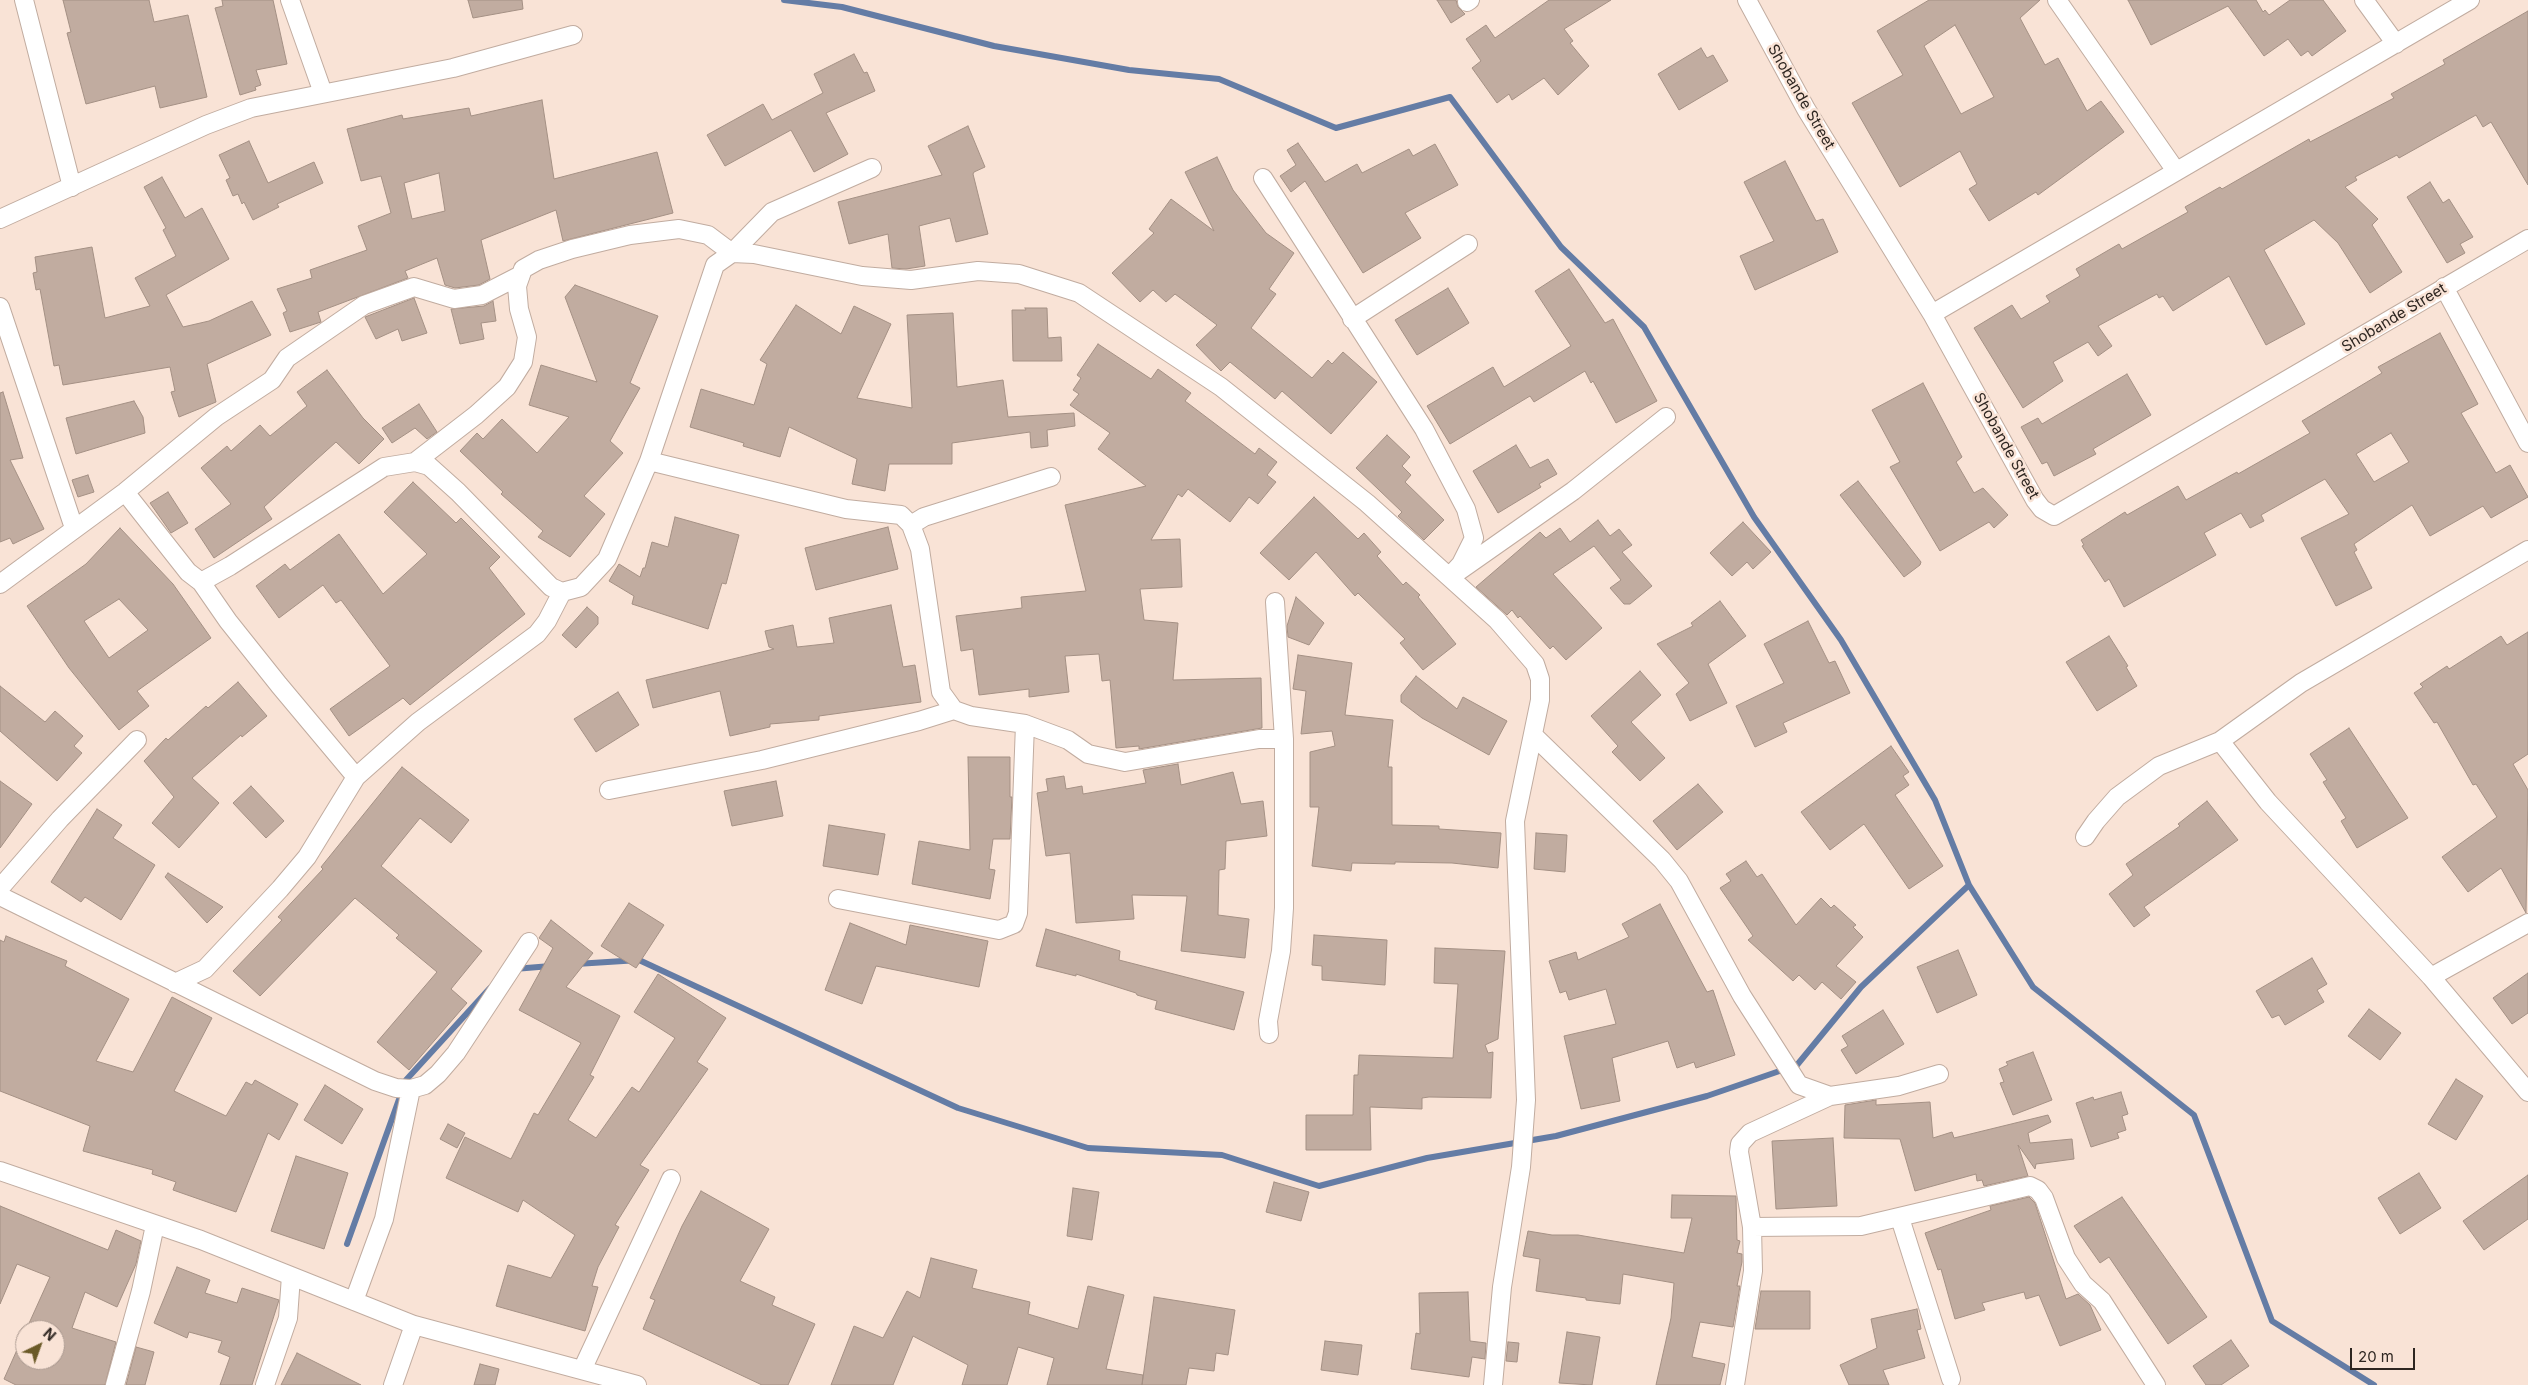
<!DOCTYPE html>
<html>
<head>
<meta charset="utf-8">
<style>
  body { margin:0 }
  #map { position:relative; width:2528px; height:1385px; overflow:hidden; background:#f9e3d6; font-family:Inter,sans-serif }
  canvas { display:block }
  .north { position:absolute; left:15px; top:1320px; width:50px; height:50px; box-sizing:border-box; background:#f9e3d6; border:1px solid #a8978e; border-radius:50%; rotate:42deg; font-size:14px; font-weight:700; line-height:20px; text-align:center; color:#2e2621 }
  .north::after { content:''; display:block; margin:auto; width:18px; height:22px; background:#6b5a28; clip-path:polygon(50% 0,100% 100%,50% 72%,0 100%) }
  .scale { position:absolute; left:2350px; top:1348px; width:65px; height:22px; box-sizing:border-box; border:2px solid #2e2621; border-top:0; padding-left:6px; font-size:15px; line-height:18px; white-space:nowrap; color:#2e2621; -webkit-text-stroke:4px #f9e3d6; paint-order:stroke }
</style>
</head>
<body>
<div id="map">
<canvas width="2528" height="1385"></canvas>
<div class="north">N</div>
<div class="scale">20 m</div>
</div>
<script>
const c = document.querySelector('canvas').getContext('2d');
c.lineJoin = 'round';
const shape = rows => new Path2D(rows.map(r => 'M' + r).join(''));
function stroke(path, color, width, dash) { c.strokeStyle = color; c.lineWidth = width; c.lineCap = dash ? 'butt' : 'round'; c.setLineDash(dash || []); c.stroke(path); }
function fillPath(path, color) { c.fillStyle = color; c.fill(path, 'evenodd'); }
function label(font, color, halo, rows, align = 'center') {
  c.font = font + ' Inter,sans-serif'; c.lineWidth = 5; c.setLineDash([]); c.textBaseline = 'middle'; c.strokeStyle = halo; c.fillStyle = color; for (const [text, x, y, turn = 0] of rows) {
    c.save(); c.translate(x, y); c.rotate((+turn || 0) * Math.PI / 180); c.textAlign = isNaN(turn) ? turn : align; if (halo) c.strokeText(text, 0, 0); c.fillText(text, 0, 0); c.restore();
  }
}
stroke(shape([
  [784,0,842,7,994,46,1129,70,1219,79,1336,128,1450,97,1561,247,1644,327,1754,517,1841,640,1935,800,1969,885,2033,987,2194,1115,2272,1321,2374,1385],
  [576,964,639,960,958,1108,1088,1148,1222,1155,1319,1186,1427,1158,1556,1136,1707,1096,1797,1065,1861,987,1969,885],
  [514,969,551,966],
  [347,1244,406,1080,490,988]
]), '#647ca5', 6);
const building = shape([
  [63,0,149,0,154,22,188,15,207,97,160,108,155,86,86,104,67,33,71,32,63,0],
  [222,0,273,0,287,64,256,70,261,85,255,87,256,90,240,95,215,8,223,6,222,0],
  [468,0,522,0,523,9,473,18,468,0],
  [1437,0,1456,0,1458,7,1465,14,1451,23,1437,0],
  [1549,0,1611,0,1564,29,1573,41,1570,43,1589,66,1558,95,1544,78,1512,100,1509,94,1497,103,1472,68,1481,61,1466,39,1486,25,1495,38,1549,0],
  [1929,0,2040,0,2020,18,2045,65,2058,58,2087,111,2101,101,2124,132,2038,195,2036,192,1989,221,1969,189,1977,184,1960,151,1900,187,1852,103,1903,75,1877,31,1929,0],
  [1955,25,1994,97,1961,114,1924,46,1955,25],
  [2128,0,2256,0,2263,12,2265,10,2269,15,2290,0,2323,0,2346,31,2312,56,2308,51,2301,56,2288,39,2264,56,2228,6,2151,45,2128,0],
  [2528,11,2528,185,2491,122,2483,127,2476,115,2399,158,2397,155,2355,177,2357,180,2345,187,2378,219,2372,225,2402,272,2370,293,2338,243,2314,220,2264,250,2305,324,2266,345,2229,276,2173,311,2163,296,2159,298,2157,294,2098,326,2112,346,2098,356,2088,342,2053,362,2063,381,2023,408,1974,328,2012,305,2021,319,2050,302,2046,296,2080,276,2076,269,2119,244,2122,249,2188,212,2185,207,2220,187,2222,189,2309,139,2310,142,2394,98,2391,94,2445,64,2443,60,2528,11],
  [1701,48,1707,58,1713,55,1728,81,1679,110,1658,74,1701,48],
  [854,54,864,73,867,72,875,91,826,113,848,154,814,172,791,130,725,166,707,135,763,104,772,120,823,93,814,74,854,54],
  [542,100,554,179,657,152,673,213,563,241,556,210,481,240,490,279,479,285,455,288,445,285,437,258,405,271,408,278,318,312,321,322,290,332,283,313,287,311,277,289,312,278,310,270,367,250,358,226,391,213,381,176,361,181,347,129,402,115,403,119,469,108,471,116,542,100],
  [439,173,445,211,412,219,404,183,439,173],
  [968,126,985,167,974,172,973,174,988,234,956,242,950,218,919,226,925,266,906,269,892,268,888,234,849,244,838,202,942,175,928,146,968,126],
  [249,141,268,183,314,162,323,183,277,204,279,207,253,220,244,202,242,204,238,194,233,196,226,180,230,178,219,155,249,141],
  [1298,143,1325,182,1357,164,1362,173,1409,149,1413,156,1435,144,1458,185,1405,213,1421,238,1363,273,1305,181,1291,192,1280,176,1296,165,1287,150,1298,143],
  [1217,157,1233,190,1266,233,1294,253,1269,289,1276,294,1251,328,1312,378,1328,360,1332,364,1343,352,1377,382,1331,434,1282,391,1275,399,1230,362,1221,371,1196,345,1217,325,1175,294,1166,302,1153,290,1140,302,1112,273,1154,233,1149,229,1171,199,1214,231,1185,172,1217,157],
  [1785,161,1816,221,1823,219,1838,252,1755,290,1740,256,1774,241,1744,182,1785,161],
  [162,177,185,218,202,208,229,259,166,295,183,327,209,321,252,301,271,335,207,364,216,402,179,417,171,392,175,391,170,367,63,385,59,365,54,366,40,289,36,290,33,273,37,272,35,257,92,247,105,318,150,306,135,278,176,256,163,230,166,228,144,187,162,177],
  [2430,182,2443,203,2449,199,2473,237,2460,244,2465,253,2447,263,2407,197,2430,182],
  [1569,269,1605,323,1613,319,1657,401,1616,423,1593,381,1591,383,1585,371,1534,402,1530,396,1450,444,1427,406,1493,367,1504,387,1571,346,1535,291,1569,269],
  [575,285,658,316,630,383,640,388,610,441,623,453,584,496,605,514,570,557,538,537,543,531,501,494,503,492,460,451,477,433,483,439,502,419,537,453,569,417,529,405,541,365,597,382,565,297,575,285],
  [1448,288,1469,323,1417,355,1395,320,1448,288],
  [414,298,427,333,402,341,398,329,376,339,365,317,414,298],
  [493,301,496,321,481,323,484,339,460,344,451,309,484,306,493,301],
  [796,305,841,334,854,306,891,324,857,398,912,408,907,315,953,313,957,387,1003,380,1008,417,1074,413,1075,426,1047,430,1048,446,1031,448,1030,432,952,443,952,464,889,464,885,491,852,484,857,459,789,427,780,457,743,446,744,443,690,427,701,389,754,405,767,364,760,360,796,305],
  [1025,308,1047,308,1048,338,1061,337,1062,361,1013,361,1012,310,1026,310,1025,308],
  [2440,333,2478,404,2461,413,2496,473,2510,465,2528,497,2491,518,2483,506,2430,536,2412,505,2354,544,2357,550,2354,552,2372,588,2336,606,2301,538,2349,514,2325,479,2261,515,2264,521,2250,528,2241,513,2204,533,2216,555,2124,607,2109,579,2105,582,2082,546,2084,545,2081,540,2125,512,2127,515,2178,486,2186,500,2237,472,2238,474,2310,433,2302,421,2382,373,2378,367,2440,333],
  [2391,433,2409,462,2374,482,2356,454,2391,433],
  [1098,344,1151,379,1158,369,1191,393,1185,401,1255,454,1259,448,1277,462,1267,475,1276,482,1258,504,1249,497,1230,522,1188,489,1182,497,1178,494,1151,540,1180,539,1182,587,1140,589,1144,620,1178,623,1173,680,1261,678,1262,728,1139,749,1139,746,1116,748,1110,680,1102,681,1099,654,1065,656,1069,692,1029,697,1029,689,979,695,973,649,961,651,956,616,1022,608,1021,597,1086,591,1065,505,1146,486,1098,449,1110,433,1070,405,1079,394,1073,390,1081,378,1077,375,1098,344],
  [327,370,363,418,384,439,359,464,336,442,264,507,272,519,214,558,195,529,231,504,201,468,227,446,231,451,260,425,270,436,307,406,297,392,327,370],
  [2127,374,2151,415,2093,449,2096,454,2054,476,2047,462,2042,464,2021,427,2038,418,2042,424,2127,374],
  [1923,383,1962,457,1956,462,1974,493,1983,488,2008,515,1994,528,1989,522,1940,551,1890,467,1900,462,1872,410,1923,383],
  [3,392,23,458,10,460,44,529,13,544,10,538,0,542,0,393,3,392],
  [134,401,143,417,145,433,76,454,66,418,134,401],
  [419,404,437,432,427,439,415,428,392,443,382,428,419,404],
  [1387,435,1410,457,1402,466,1411,475,1405,482,1444,520,1424,540,1398,516,1402,512,1356,468,1387,435],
  [1516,445,1530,468,1548,459,1557,474,1539,484,1541,487,1498,513,1473,471,1516,445],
  [88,475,94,492,78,497,72,480,88,475],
  [1858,481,1921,562,1920,565,1904,577,1840,495,1858,481],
  [413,482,456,523,461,518,500,557,489,568,525,614,410,705,403,698,349,736,330,709,390,666,341,600,336,603,323,585,279,618,256,586,285,564,290,570,339,534,383,594,427,554,384,512,413,482],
  [168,492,188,523,171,533,150,503,168,492],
  [1314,497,1358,539,1364,533,1381,552,1377,556,1403,585,1406,582,1420,595,1418,597,1456,644,1423,670,1400,643,1405,639,1358,593,1355,596,1316,552,1289,580,1260,553,1314,497],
  [675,517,739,535,726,584,722,583,708,629,632,604,634,596,609,581,619,564,640,577,643,568,645,568,652,542,668,547,675,517],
  [1598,520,1610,536,1619,529,1632,545,1622,552,1652,586,1630,604,1624,604,1610,588,1621,580,1594,546,1553,574,1602,628,1566,660,1553,646,1550,649,1520,616,1518,618,1512,610,1507,615,1476,587,1540,532,1546,538,1560,528,1570,542,1598,520],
  [1743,522,1771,552,1753,569,1747,562,1732,576,1710,553,1743,522],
  [888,527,898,569,816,590,805,548,888,527],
  [120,528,173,584,211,638,137,691,149,706,119,730,69,668,27,606,86,564,120,528],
  [119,599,148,630,109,658,84,621,119,599],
  [1296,597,1324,623,1309,645,1288,637,1287,626,1296,597],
  [1720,601,1746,636,1708,664,1727,703,1690,721,1676,694,1689,683,1657,644,1693,626,1691,623,1720,601],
  [891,605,903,667,915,665,921,702,819,716,819,720,770,724,770,727,730,736,720,691,653,708,646,680,774,649,769,647,765,631,793,625,797,647,834,643,829,618,891,605],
  [587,607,598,617,598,624,576,648,562,635,587,607],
  [1808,621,1829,663,1835,661,1850,693,1783,723,1787,732,1755,747,1736,706,1784,683,1764,644,1808,621],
  [2528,632,2528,754,2513,764,2528,790,2526,913,2501,868,2468,892,2442,857,2497,817,2476,784,2473,785,2437,722,2434,723,2414,693,2423,687,2420,684,2447,666,2449,669,2501,636,2507,645,2528,632],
  [2109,636,2128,666,2126,667,2137,686,2097,711,2066,662,2109,636],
  [1298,655,1352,663,1345,715,1393,720,1388,767,1392,767,1392,825,1439,826,1439,829,1501,833,1498,868,1452,863,1395,862,1395,864,1352,863,1351,871,1312,866,1319,807,1310,807,1310,752,1335,746,1332,731,1301,734,1306,691,1293,689,1298,655],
  [1640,671,1661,695,1631,722,1665,758,1640,781,1612,752,1618,746,1591,716,1640,671],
  [1416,676,1457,709,1463,697,1507,721,1489,755,1422,718,1401,702,1401,695,1416,676],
  [238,682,267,716,242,737,241,735,192,778,219,803,179,848,152,823,174,797,144,761,166,738,168,740,206,706,208,708,238,682],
  [0,686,45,722,55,711,83,736,74,746,82,753,57,781,0,731,0,686],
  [618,692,639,725,596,752,574,719,618,692],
  [2349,728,2408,818,2357,848,2341,821,2346,818,2323,782,2327,780,2310,754,2349,728],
  [1891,746,1909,772,1903,776,1909,785,1895,795,1943,866,1909,889,1864,824,1830,850,1801,812,1891,746],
  [968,757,1010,757,1010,797,1012,797,1010,839,993,839,989,869,995,870,990,899,912,884,919,841,970,850,968,757],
  [1178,764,1181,785,1233,772,1241,804,1263,801,1267,836,1226,841,1225,869,1219,870,1218,915,1249,919,1245,958,1181,951,1187,896,1132,895,1134,919,1076,923,1070,853,1046,856,1037,793,1048,791,1046,779,1064,776,1066,789,1082,786,1083,794,1146,783,1143,770,1178,764],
  [402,767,469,820,451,843,420,818,381,866,482,951,451,989,467,1003,409,1070,377,1042,437,972,396,938,399,935,355,898,260,996,233,971,282,920,278,917,323,869,321,867,402,767],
  [0,781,32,804,0,848,0,781],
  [776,781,783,816,732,826,724,791,776,781],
  [1698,784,1723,812,1677,850,1653,821,1698,784],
  [251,786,284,821,266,838,233,803,251,786],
  [2207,801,2238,840,2144,907,2150,915,2134,927,2109,894,2133,875,2126,864,2180,826,2178,824,2207,801],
  [97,809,122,825,113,838,155,865,121,920,85,897,81,902,51,882,97,809],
  [829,825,885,834,878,875,823,866,829,825],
  [1536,833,1567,835,1565,872,1534,869,1536,833],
  [1746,861,1757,877,1762,874,1796,925,1821,898,1831,908,1834,905,1856,925,1853,927,1863,937,1836,966,1856,982,1841,999,1822,982,1815,990,1799,975,1793,981,1748,940,1753,936,1720,888,1731,881,1726,874,1746,861],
  [168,873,223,907,207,923,165,877,168,873],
  [629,903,664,925,636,968,601,946,629,903],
  [1660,904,1707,992,1713,990,1735,1055,1696,1068,1694,1062,1677,1068,1668,1041,1612,1058,1620,1101,1581,1109,1564,1036,1616,1024,1606,989,1569,1000,1566,991,1560,993,1549,961,1576,952,1578,960,1629,937,1622,924,1660,904],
  [551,920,593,953,566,987,620,1016,590,1075,594,1077,568,1120,596,1138,632,1087,639,1092,675,1038,634,1012,658,974,726,1018,697,1062,708,1069,640,1165,649,1170,615,1225,619,1227,598,1267,592,1286,598,1287,585,1331,496,1306,508,1265,551,1278,575,1235,523,1200,518,1212,446,1178,465,1137,511,1159,534,1113,538,1115,581,1043,519,1010,553,948,539,938,551,920],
  [850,923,906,945,910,925,988,941,979,987,876,966,862,1004,825,990,850,923],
  [1046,929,1120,951,1119,960,1244,992,1234,1030,1155,1009,1157,1001,1137,995,1136,993,1076,974,1076,976,1036,966,1046,929],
  [1314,935,1387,940,1385,985,1322,980,1322,966,1312,965,1314,935],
  [6,936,67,961,65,966,129,999,96,1061,133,1072,172,997,212,1018,174,1091,226,1116,246,1082,252,1085,255,1080,298,1104,279,1140,268,1133,236,1212,173,1190,176,1182,152,1174,153,1170,83,1151,90,1126,0,1091,0,940,4,942,6,936],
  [1435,948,1505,951,1498,1039,1485,1045,1488,1053,1493,1052,1491,1098,1429,1097,1422,1098,1422,1109,1370,1107,1371,1150,1306,1150,1306,1115,1353,1115,1354,1075,1358,1075,1359,1055,1453,1058,1458,984,1434,983,1435,948],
  [1958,950,1977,995,1937,1013,1917,967,1958,950],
  [2312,958,2327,984,2317,990,2324,1002,2285,1025,2279,1015,2272,1018,2256,991,2312,958],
  [2528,973,2528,1013,2512,1024,2493,998,2528,973],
  [2369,1009,2401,1033,2380,1060,2348,1036,2369,1009],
  [1883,1010,1904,1044,1856,1074,1841,1050,1848,1046,1842,1036,1883,1010],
  [2033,1052,2052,1100,2013,1115,2000,1083,2004,1082,1999,1069,2008,1065,2006,1062,2033,1052],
  [2456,1079,2483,1096,2456,1140,2428,1124,2456,1079],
  [325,1085,363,1109,342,1144,304,1120,325,1085],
  [2121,1092,2128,1114,2122,1116,2126,1130,2117,1133,2119,1138,2091,1147,2076,1103,2093,1097,2094,1100,2121,1092],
  [1876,1100,1876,1105,1930,1102,1933,1138,1952,1132,1954,1138,2048,1115,2051,1122,2028,1133,2030,1143,2072,1139,2074,1159,2036,1164,2035,1169,2018,1145,2028,1176,1984,1186,1982,1180,1977,1181,1976,1174,1915,1191,1900,1139,1844,1138,1845,1105,1876,1100],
  [448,1124,465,1133,457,1148,440,1139,448,1124],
  [1833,1138,1837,1206,1776,1209,1772,1141,1833,1138],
  [296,1156,348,1173,324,1249,271,1231,296,1156],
  [2419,1173,2441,1208,2400,1234,2378,1198,2419,1173],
  [2528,1175,2528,1219,2484,1250,2463,1221,2528,1175],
  [1274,1182,1309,1192,1301,1221,1266,1212,1274,1182],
  [1073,1188,1099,1192,1092,1240,1067,1236,1073,1188],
  [701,1191,769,1229,740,1281,775,1297,772,1305,815,1324,788,1385,762,1385,643,1329,655,1300,650,1298,682,1226,701,1191],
  [1672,1195,1736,1196,1737,1240,1740,1241,1737,1253,1742,1254,1742,1262,1737,1286,1740,1286,1733,1327,1700,1322,1692,1357,1725,1364,1720,1385,1656,1385,1671,1318,1674,1283,1623,1274,1620,1304,1586,1300,1586,1298,1536,1291,1540,1259,1523,1256,1528,1231,1552,1235,1578,1235,1684,1253,1692,1218,1671,1218,1672,1195],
  [2029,1197,2035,1203,2066,1299,2078,1294,2090,1305,2101,1330,2060,1346,2039,1295,2026,1299,2024,1292,1982,1303,1985,1310,1955,1319,1941,1269,1938,1270,1925,1233,1991,1210,1990,1206,2029,1197],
  [2122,1197,2207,1317,2168,1344,2109,1257,2100,1263,2074,1226,2122,1197],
  [0,1206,108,1250,116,1230,141,1241,136,1264,117,1307,85,1292,72,1328,116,1342,105,1385,16,1385,4,1379,25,1332,25,1360,55,1360,55,1330,26,1330,50,1277,17,1264,0,1304,0,1206],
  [931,1258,977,1270,972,1288,1030,1302,1028,1314,1078,1329,1088,1286,1124,1295,1106,1369,1143,1375,1142,1385,1047,1385,1054,1358,1018,1347,1007,1385,962,1385,968,1365,913,1336,893,1385,831,1385,854,1326,883,1338,907,1291,920,1298,931,1258],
  [177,1267,210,1280,205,1293,237,1303,242,1288,279,1300,252,1385,220,1385,230,1357,218,1352,222,1341,189,1332,187,1338,154,1323,177,1267],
  [1761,1291,1810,1291,1810,1329,1755,1329,1761,1291],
  [1468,1292,1470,1341,1486,1343,1485,1359,1472,1357,1469,1377,1411,1369,1416,1333,1420,1334,1419,1293,1468,1292],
  [1154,1297,1235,1310,1228,1355,1216,1353,1214,1371,1189,1368,1186,1385,1142,1385,1154,1297],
  [1917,1309,1921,1329,1917,1330,1925,1358,1883,1370,1889,1385,1849,1385,1840,1365,1877,1348,1871,1319,1917,1309],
  [1567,1332,1600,1337,1592,1385,1559,1383,1567,1332],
  [2231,1340,2249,1366,2221,1385,2206,1385,2193,1366,2231,1340],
  [1325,1341,1362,1345,1358,1375,1321,1370,1325,1341],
  [1508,1342,1519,1343,1517,1362,1506,1361,1508,1342],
  [136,1347,154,1352,145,1385,126,1385,136,1347],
  [297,1353,361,1385,281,1385,297,1353],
  [480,1364,499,1369,495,1385,474,1385,480,1364]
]);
fillPath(building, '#c1aca0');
stroke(building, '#a49084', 1);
const minor = shape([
  [24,0,72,187],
  [290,0,323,93],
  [1747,0,1806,109,1932,314,2035,500,2042,509,2054,516,2528,239],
  [2057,0,2176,171],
  [2364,0,2396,44],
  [1467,2,1470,0],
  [1263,178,1424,429,1466,509,1474,538,1461,564,1450,576],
  [0,219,206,125,251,108,453,68,573,35],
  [2444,287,2528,443],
  [0,307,74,528],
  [1932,314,2470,0],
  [1352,319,1468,244],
  [649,461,846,509,901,515,911,525,920,549,941,692,954,710,971,716,1025,724,1068,740,1088,754,1125,762,1259,739,1284,739],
  [415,462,476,415,507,387,523,362,527,337,519,309,517,286,523,269,539,260,572,249,630,235,679,229,708,235,732,253,754,254,862,276,911,280,978,271,1019,274,1079,293,1221,387,1367,503,1497,620,1535,664,1540,679,1540,700,1515,821,1526,1100,1521,1167,1502,1287,1493,1385],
  [125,492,188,572,201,582,230,566,384,467,415,462,429,466,458,492,551,587,562,592,581,587,607,559,649,461,715,265,732,253,772,212,872,168],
  [911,525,924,517,1051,477],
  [1459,571,1573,491,1666,417],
  [201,582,228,621,279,685,356,777],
  [0,584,125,492,216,417,272,380,287,358,364,305,414,287,454,299,482,295,519,276],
  [1534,736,1662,860,1679,881,1742,996,1799,1085,1830,1096],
  [2220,741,2268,802,2431,977,2528,1092],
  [609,790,762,760,919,721,954,710],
  [2085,837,2096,821,2117,797,2159,766,2220,741,2301,683,2528,550],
  [0,888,60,819,137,740],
  [0,896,375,1081,396,1088,411,1089,425,1085,438,1074,456,1053,529,942],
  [838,899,999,930,1014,924,1018,913,1025,724],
  [2431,977,2528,923],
  [175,983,205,969,280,889,307,857,356,777,418,722,537,634,547,621,562,592],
  [1269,1034,1268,1021,1281,951,1284,908,1284,739,1275,602],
  [0,1171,201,1240,414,1325,637,1385],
  [1900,1218,1951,1379],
  [1752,1227,1861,1226,2030,1186,2038,1190,2044,1198,2066,1258,2083,1284,2102,1301,2156,1385],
  [354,1301,384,1219,411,1089],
  [582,1370,671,1179],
  [115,1385,141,1291,155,1225],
  [265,1385,288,1318,291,1276],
  [393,1385,414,1325],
  [1735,1385,1753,1271,1752,1227,1739,1152,1740,1144,1750,1133,1830,1096,1899,1086,1939,1074]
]);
stroke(minor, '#c1aca0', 20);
stroke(minor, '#fff', 18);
label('15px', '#2e2621', '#f9e3d6', [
  ["Shobande Street",1801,97,60],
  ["Shobande Street",2394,318,-31],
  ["Shobande Street",2006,446,61]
]);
</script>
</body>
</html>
